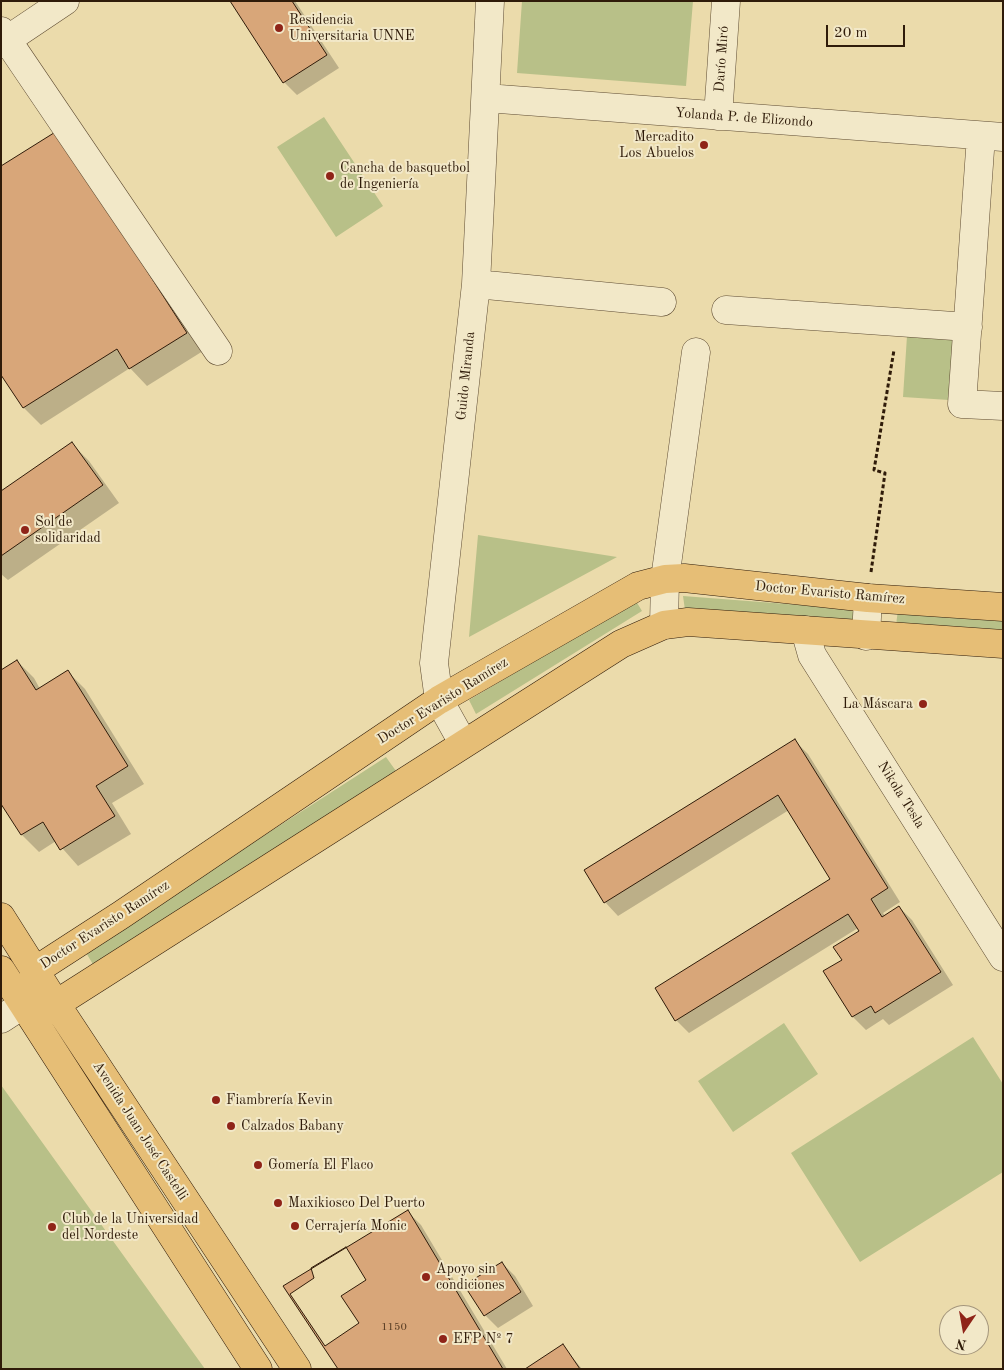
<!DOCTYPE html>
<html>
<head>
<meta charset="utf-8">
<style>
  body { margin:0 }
  #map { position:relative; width:1004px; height:1370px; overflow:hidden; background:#ebdbab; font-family:"Old Standard TT",serif }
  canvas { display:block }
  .frame { position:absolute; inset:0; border:2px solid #2f1b09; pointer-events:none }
  .north { position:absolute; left:939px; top:1305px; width:50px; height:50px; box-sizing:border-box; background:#f2e8c8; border:1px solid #a4967c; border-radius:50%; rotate:192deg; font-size:14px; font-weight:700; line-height:20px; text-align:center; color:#2f1b09 }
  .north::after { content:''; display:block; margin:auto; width:18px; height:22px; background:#8f2418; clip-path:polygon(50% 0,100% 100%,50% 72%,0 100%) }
  .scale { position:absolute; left:826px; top:25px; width:79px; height:22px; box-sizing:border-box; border:2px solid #2f1b09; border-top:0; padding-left:6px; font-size:15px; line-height:18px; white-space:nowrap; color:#2f1b09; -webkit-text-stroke:4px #f2e8c8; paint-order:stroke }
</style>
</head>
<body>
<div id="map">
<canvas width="1004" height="1370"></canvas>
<div class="frame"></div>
<div class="north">N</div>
<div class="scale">20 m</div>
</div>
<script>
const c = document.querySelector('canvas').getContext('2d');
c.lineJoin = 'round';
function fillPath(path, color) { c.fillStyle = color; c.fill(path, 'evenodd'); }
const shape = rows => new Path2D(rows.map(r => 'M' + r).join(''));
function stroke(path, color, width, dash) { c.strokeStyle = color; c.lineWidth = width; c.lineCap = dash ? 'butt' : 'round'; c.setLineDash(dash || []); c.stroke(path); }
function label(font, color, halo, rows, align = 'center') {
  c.font = font + ' "Old Standard TT",serif'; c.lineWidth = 4; c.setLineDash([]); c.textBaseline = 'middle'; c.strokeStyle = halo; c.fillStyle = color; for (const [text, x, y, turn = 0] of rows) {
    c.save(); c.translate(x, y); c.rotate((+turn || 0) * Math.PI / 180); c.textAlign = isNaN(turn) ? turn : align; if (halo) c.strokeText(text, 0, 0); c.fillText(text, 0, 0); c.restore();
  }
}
fillPath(shape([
  [522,1,693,1,686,86,517,73],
  [324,117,383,206,336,237,277,147],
  [907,336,953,339,949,400,903,397],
  [478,535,617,557,469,637],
  [683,596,852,609,856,622,685,610],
  [636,601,642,611,476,714,469,700],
  [898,610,1003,619,1003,634,896,625],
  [386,757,396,771,94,966,85,951],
  [784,1023,818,1074,733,1132,698,1081],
  [973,1037,1003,1084,1003,1172,860,1262,791,1153],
  [1,1085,205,1369,1,1369]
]), '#b8c088');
fillPath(shape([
  [232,1,295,1,339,68,297,95,284,82],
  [57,133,203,351,147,386,130,368,41,425,24,408,1,372],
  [72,444,89,461,119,503,8,580,1,574,1,493],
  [17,661,34,678,40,689,68,672,85,689,144,784,112,803,131,834,78,866,56,841,39,852,22,835],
  [795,741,808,754,900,902,883,913,885,916,899,907,912,920,953,985,889,1025,883,1019,866,1030,853,1017,825,971,843,960,861,932,858,928,689,1033,676,1020,656,988,832,879,789,810,618,916,605,902,586,871],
  [408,1212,421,1225,507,1369,339,1369],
  [502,1263,515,1276,533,1306,498,1328,485,1315],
  [563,1346,582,1369,527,1369]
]), '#0003');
const building = shape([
  [230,1,292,1,327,55,283,83,230,1],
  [57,131,187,333,129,369,117,349,23,408,1,375,1,166,57,131],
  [72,442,103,485,1,556,1,491,72,442],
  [17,660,36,690,68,670,128,766,96,786,115,816,60,850,43,822,21,835,1,804,1,670,17,660],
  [795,739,888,888,871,899,882,917,899,906,941,972,875,1013,871,1006,852,1017,823,971,842,960,833,947,859,931,848,914,675,1021,655,988,830,879,778,795,604,903,584,870,795,739],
  [408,1210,503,1369,338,1369,283,1286,408,1210],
  [346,1247,366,1280,341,1296,359,1323,325,1346,290,1294,314,1278,311,1268,346,1247],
  [502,1262,521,1292,484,1316,464,1285,502,1262],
  [563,1344,580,1369,525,1369,563,1344]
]);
fillPath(building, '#d8a679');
stroke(building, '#2f1b09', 1);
const minor = shape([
  [1,31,218,351],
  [1,44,65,1],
  [486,98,1003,137],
  [718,116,726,1],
  [981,136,962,404,1003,406],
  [476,284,662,302],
  [726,310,968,327],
  [664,625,665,579,696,352],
  [805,630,812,655,1003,957],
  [866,636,868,598],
  [463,743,439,700,434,663,476,284,490,1],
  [1,1019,24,1004,48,1004]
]);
const major = shape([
  [1,917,56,1004,297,1369],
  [1,970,258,1369],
  [24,1004,36,970,121,915,439,700,638,586,665,579,684,578,868,598,1003,607],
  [56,1004,621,644,664,625,688,622,1003,644]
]);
stroke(minor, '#5e4b32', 29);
stroke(major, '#2f1b09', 29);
stroke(shape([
  [871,572,885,473,874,470,894,350]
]), '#2f1b09', 3, [4, 2.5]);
stroke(minor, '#f2e8c8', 28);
stroke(major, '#e6be76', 28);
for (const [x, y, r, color] of [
  [279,28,5,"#8f2418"],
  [704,145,5,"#8f2418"],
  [330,176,5,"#8f2418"],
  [25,530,5,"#8f2418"],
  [923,704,5,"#8f2418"],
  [216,1100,5,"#8f2418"],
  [231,1126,5,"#8f2418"],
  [258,1165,5,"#8f2418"],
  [278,1203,5,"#8f2418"],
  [295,1226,5,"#8f2418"],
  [52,1227,5,"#8f2418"],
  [426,1277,5,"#8f2418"],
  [443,1339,5,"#8f2418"]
]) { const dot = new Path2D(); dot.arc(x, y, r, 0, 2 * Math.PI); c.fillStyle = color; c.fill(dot); stroke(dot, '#f2e8c8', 2); }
label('11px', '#593e25', null, [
  ["1150",394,1327]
]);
label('14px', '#2f1b09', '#f2e8c8', [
  ["Residencia",289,20],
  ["Universitaria UNNE",289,36],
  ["Mercadito",694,137,"right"],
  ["Los Abuelos",694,153,"right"],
  ["Cancha de basquetbol",340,168],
  ["de Ingeniería",340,184],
  ["Sol de",35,522],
  ["solidaridad",35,538],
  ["La Máscara",913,704,"right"],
  ["Fiambrería Kevin",226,1100],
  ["Calzados Babany",241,1126],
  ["Gomería El Flaco",268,1165],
  ["Maxikiosco Del Puerto",288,1203],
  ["Club de la Universidad",62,1219],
  ["del Nordeste",62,1235],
  ["Cerrajería Monic",305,1226],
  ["Apoyo sin",436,1269],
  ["condiciones",436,1285],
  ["EFP Nº 7",453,1339]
], 'left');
label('14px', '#2f1b09', '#f2e8c8', [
  ["Darío Miró",722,59,-86],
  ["Yolanda P. de Elizondo",744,118,4],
  ["Guido Miranda",466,376,-84],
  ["Doctor Evaristo Ramírez",830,593,5],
  ["Doctor Evaristo Ramírez",443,701,-32],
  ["Nikola Tesla",901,795,58],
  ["Doctor Evaristo Ramírez",105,925,-33],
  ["Avenida Juan José Castelli",140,1131,57]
]);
</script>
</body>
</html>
